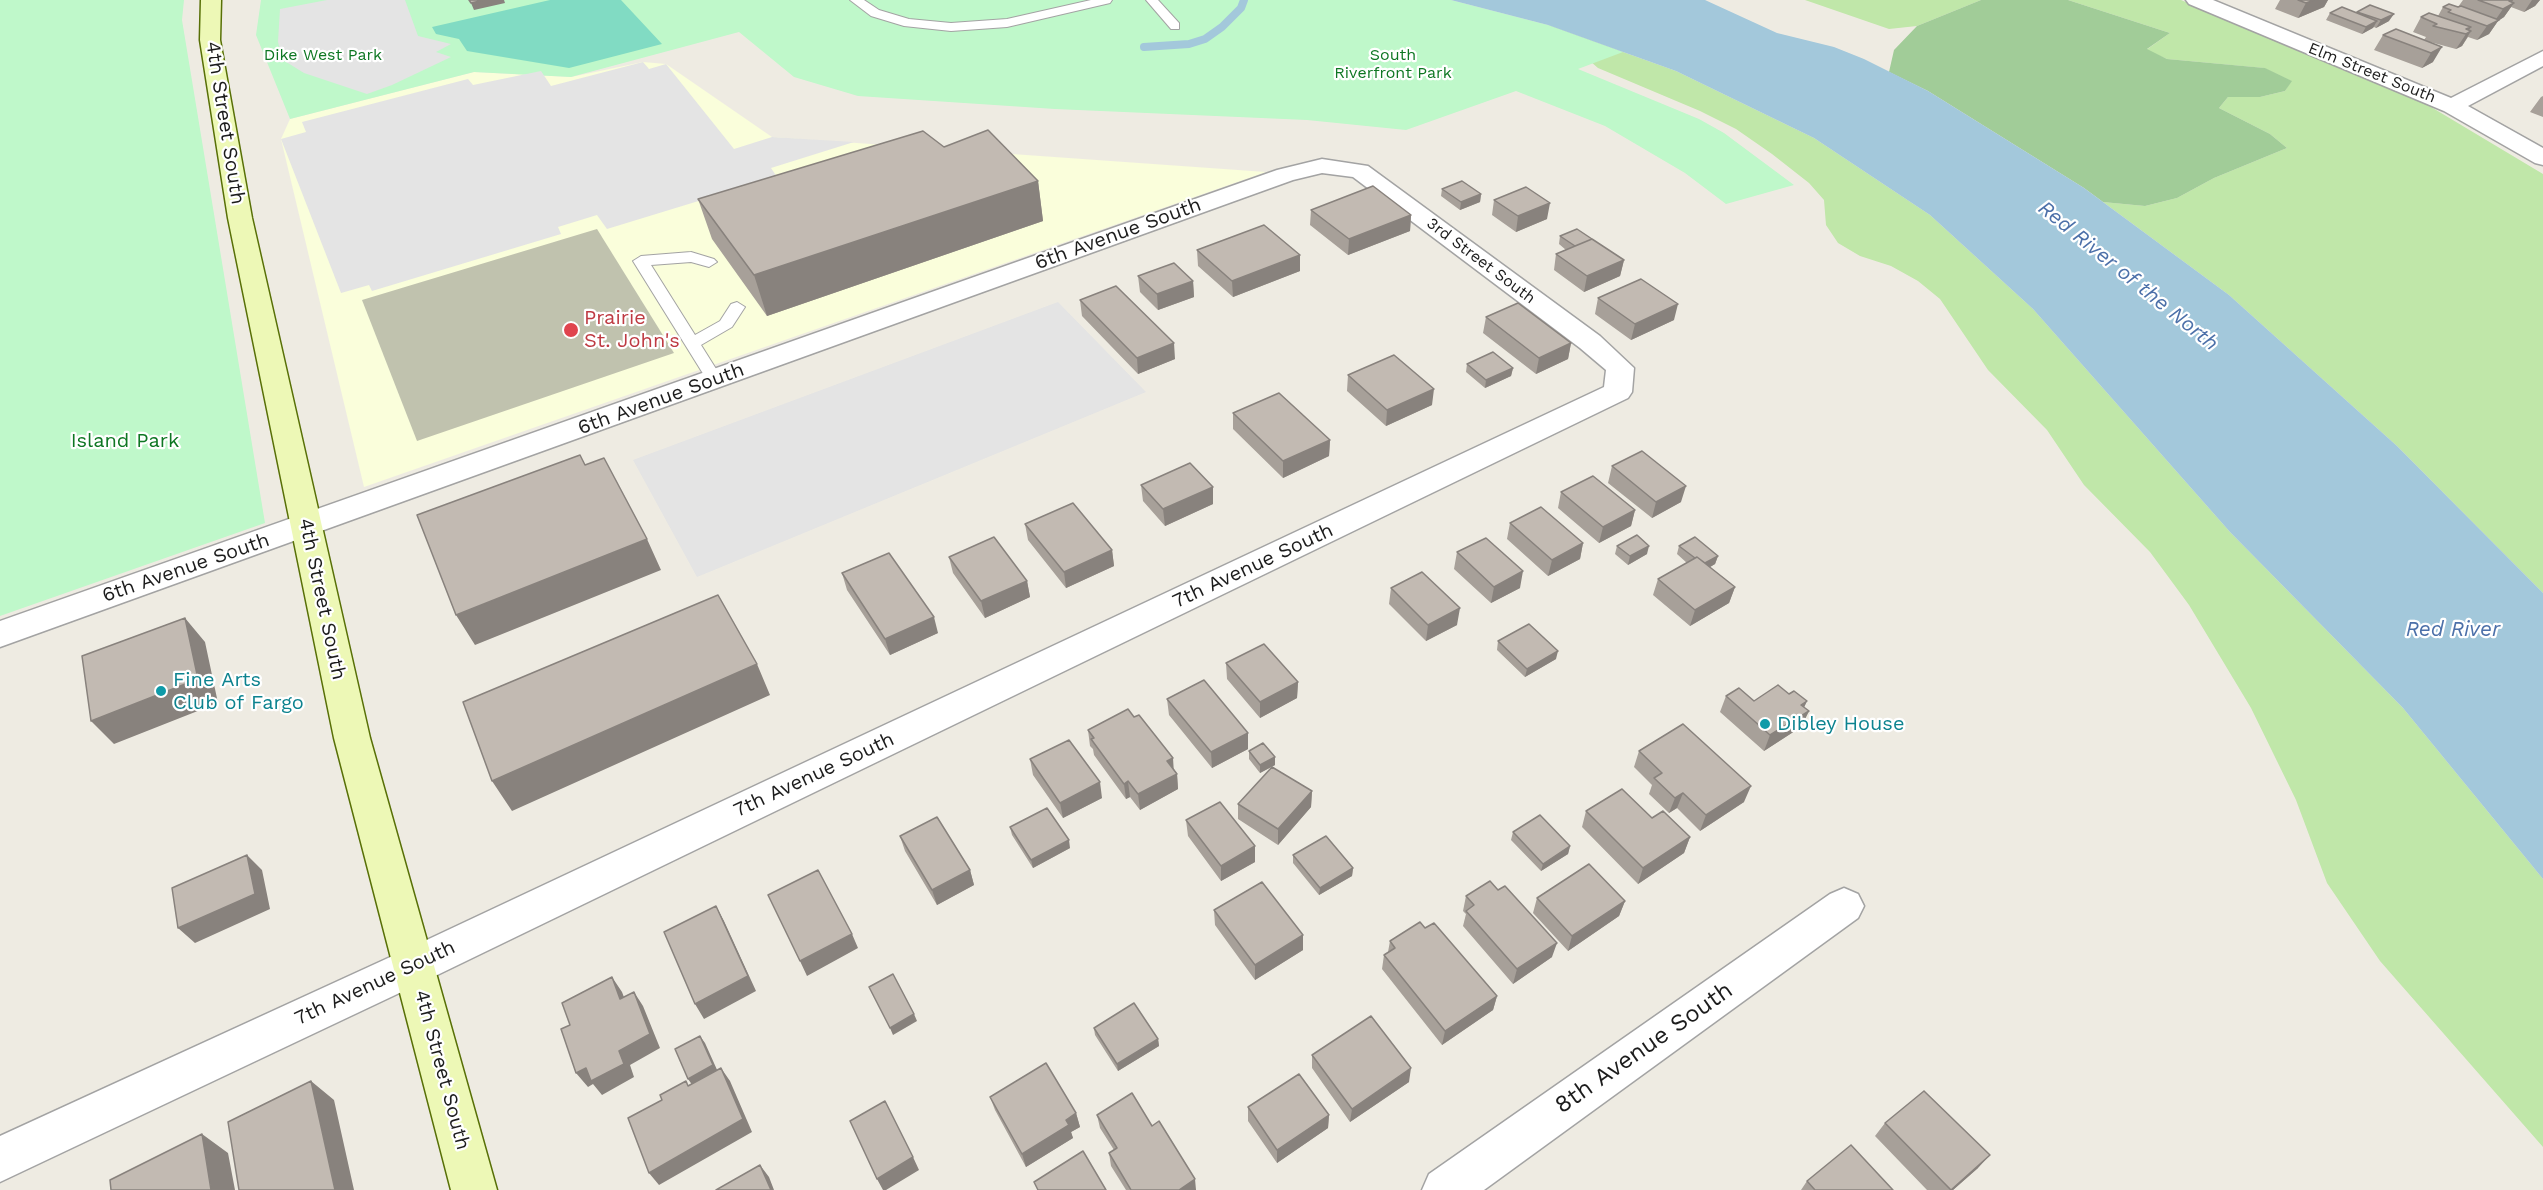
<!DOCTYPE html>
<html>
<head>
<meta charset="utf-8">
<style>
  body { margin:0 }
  canvas { display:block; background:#eeebe2 }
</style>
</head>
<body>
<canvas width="2543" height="1190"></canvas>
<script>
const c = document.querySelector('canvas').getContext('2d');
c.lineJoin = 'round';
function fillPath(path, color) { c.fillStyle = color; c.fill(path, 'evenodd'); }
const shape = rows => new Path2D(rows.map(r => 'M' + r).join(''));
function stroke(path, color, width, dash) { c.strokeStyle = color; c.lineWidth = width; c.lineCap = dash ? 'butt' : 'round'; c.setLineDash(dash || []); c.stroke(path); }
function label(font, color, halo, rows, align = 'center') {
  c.font = font + ' "Work Sans",sans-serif'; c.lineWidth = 4.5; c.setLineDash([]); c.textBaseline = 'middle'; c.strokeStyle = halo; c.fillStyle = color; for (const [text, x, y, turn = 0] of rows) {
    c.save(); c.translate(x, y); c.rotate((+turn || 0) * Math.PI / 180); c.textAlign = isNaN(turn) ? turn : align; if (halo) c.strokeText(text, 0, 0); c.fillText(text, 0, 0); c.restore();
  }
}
fillPath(shape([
  [643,62,666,64,772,137,1266,172,364,487,281,139,290,119,474,72,571,77]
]), '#fafedb');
fillPath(shape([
  [597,229,674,353,417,441,362,300]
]), '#c0c2ae');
fillPath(shape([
  [1805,0,1981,0,1917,26,1889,29],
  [2068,0,2181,0,2416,98,2543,174,2543,593,2397,446,2229,295,2103,202,2145,206,2177,198,2214,178,2287,148,2270,134,2219,108,2228,97,2260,97,2285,91,2291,81,2264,68,2167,59,2146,50,2170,33],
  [1548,25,1676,71,1814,138,1930,215,2033,309,2230,532,2403,708,2543,879,2543,1147,2380,961,2327,883,2296,800,2251,708,2189,605,2150,552,2084,485,2047,430,1988,370,1940,299,1918,281,1891,266,1860,256,1838,243,1826,225,1824,200,1809,183,1772,154,1736,129,1700,111,1598,68]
]), '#c0e7a9');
fillPath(shape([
  [1981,0,2068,0,2170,33,2147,49,2167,59,2265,68,2292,81,2285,91,2260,97,2228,97,2219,108,2270,134,2287,148,2214,178,2177,198,2145,206,2103,202,2084,188,1928,91,1889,72,1894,50,1917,26]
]), '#a1cc98');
fillPath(shape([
  [0,0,184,0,182,20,265,523,0,616],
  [261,0,1451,0,1548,25,1623,52,1578,69,1699,119,1724,133,1794,185,1726,204,1685,173,1605,126,1516,91,1406,130,1307,120,1055,109,858,96,794,77,739,32,571,77,474,72,290,119,256,35]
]), '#bff8ca');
fillPath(shape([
  [550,0,621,0,662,44,569,68,467,51,459,39,436,34,432,27]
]), '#81dbc3');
fillPath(shape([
  [327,0,405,0,418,36,451,44,436,52,451,57,392,85,367,94,304,73,283,60,278,42,280,9],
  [643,62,649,69,666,64,734,149,772,137,854,142,771,168,777,177,607,229,597,215,558,227,561,234,372,291,369,285,341,293,281,139,306,132,302,122,468,79,473,85,541,71,551,86],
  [1058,302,1146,392,697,577,633,460]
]), '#e4e4e4');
fillPath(shape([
  [1451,0,1705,0,1777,33,1834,47,1864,59,1928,91,2084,188,2229,295,2397,446,2543,593,2543,879,2403,708,2230,532,2033,309,1930,215,1814,138,1676,71,1548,25]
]), '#a3c8db');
stroke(shape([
  [1144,47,1189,44,1205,39,1222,27,1241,8,1244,0]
]), '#a3c8db', 8);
const lane = shape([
  [850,0,864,0,879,10,909,19,951,23,1007,19,1091,0,1112,0,1110,3,1007,27,951,31,904,26,871,16,850,0],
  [1146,0,1158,0,1179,23,1179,29,1171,29,1146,0],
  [691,252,714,259,717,262,709,267,691,262,651,265,695,335,720,321,731,304,737,302,745,307,732,327,701,345,723,380,721,384,715,385,709,384,707,380,633,261,641,256,691,252]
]);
const street = shape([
  [2186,0,2213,0,2451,98,2543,51,2543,66,2468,106,2543,148,2543,165,2535,163,2444,111,2189,4,2186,0],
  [1322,159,1368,166,1600,336,1634,368,1632,392,1628,398,429,979,0,1182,0,1136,399,953,1604,387,1606,370,1580,348,1353,177,1322,173,1293,180,1243,198,0,647,0,621,1277,170,1322,159],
  [1844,888,1858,894,1864,906,1858,918,1484,1190,1422,1190,1429,1174,1830,894,1844,888]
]);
const secondary = shape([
  [201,0,221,0,220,40,252,218,370,738,497,1190,451,1190,334,738,228,218,200,40,201,0]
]);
stroke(lane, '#a3a3a3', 2);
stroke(street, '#a3a3a3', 3);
stroke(secondary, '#587007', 3);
fillPath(lane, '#fff');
fillPath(street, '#fff');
fillPath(secondary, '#edf8b6');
fillPath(shape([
  [2280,0,2328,0,2324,7,2298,18,2275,9],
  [2463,0,2540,0,2535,6,2524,12,2511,7,2504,17,2498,21,2489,34,2477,40,2468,37,2462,46,2456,49,2430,42,2433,62,2422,68,2374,50,2383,35,2424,40,2426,37,2413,32,2421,17,2438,16,2443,7,2458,7],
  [2357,12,2389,21,2376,28,2374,27,2362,34,2326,20,2330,13,2356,13],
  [2543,96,2543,117,2530,112,2541,97],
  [944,147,1038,181,1043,221,767,316,712,239,698,199],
  [1442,189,1481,194,1480,202,1460,210,1441,196],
  [1494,200,1547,219,1516,232,1492,215],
  [1311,210,1411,215,1410,231,1348,255,1310,225],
  [1560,236,1624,260,1620,276,1584,292,1554,270,1556,254,1566,250,1559,244],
  [1197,250,1300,271,1233,297,1198,266],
  [1138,276,1193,281,1194,297,1158,310,1140,292],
  [1598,298,1674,320,1631,340,1595,314],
  [1080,300,1175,359,1138,374,1082,316],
  [1486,317,1571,343,1568,359,1536,374,1483,333],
  [1467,364,1513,368,1511,376,1485,388,1466,372],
  [1348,375,1432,405,1386,426,1347,391],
  [1233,413,1330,440,1329,456,1283,478,1233,429],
  [1612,466,1681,502,1652,518,1608,483],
  [1141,485,1213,504,1165,526,1143,501],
  [1561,492,1635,510,1631,526,1599,543,1558,508],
  [1510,523,1583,543,1580,559,1548,576,1507,539],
  [1025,524,1112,550,1114,566,1066,588,1028,540],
  [1617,546,1647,554,1628,565,1615,554],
  [1679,546,1718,556,1715,564,1710,567,1735,587,1729,603,1690,626,1653,595,1658,579,1687,563,1677,554],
  [1457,552,1520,588,1491,603,1454,569],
  [949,557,1027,581,1030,597,985,618,953,573],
  [842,573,938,633,890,655,847,590],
  [1391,588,1457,625,1426,641,1389,604],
  [1498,641,1556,659,1525,677,1497,650],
  [1226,663,1298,682,1297,698,1260,718,1227,679],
  [1789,694,1807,701,1804,707,1809,711,1801,727,1764,751,1720,712,1726,696,1754,701],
  [1167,699,1248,749,1212,768,1169,715],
  [1088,730,1174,769,1177,774,1178,789,1140,810,1130,797,1126,799,1094,755,1093,749,1090,746],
  [1249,751,1275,757,1275,765,1260,773,1249,759],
  [1639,751,1744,802,1700,831,1677,808,1669,813,1649,794,1652,785,1634,767],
  [1030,759,1102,798,1063,818,1033,775],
  [1312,791,1311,807,1278,845,1238,819,1238,804],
  [1586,811,1652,818,1690,837,1684,853,1638,884,1582,827],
  [1186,820,1255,846,1255,862,1221,881,1188,836],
  [1010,827,1070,848,1033,868,1012,835],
  [1513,832,1570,846,1568,854,1541,871,1511,840],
  [900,836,970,870,974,885,937,905,905,851],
  [1293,855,1353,868,1352,876,1319,895,1293,863],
  [1466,896,1552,957,1513,984,1463,926,1466,914,1463,911],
  [1537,898,1625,901,1619,916,1568,951,1533,913],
  [1214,910,1303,935,1303,950,1255,980,1215,925],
  [1425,928,1497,996,1493,1010,1442,1045,1382,969,1384,955,1388,952,1390,941],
  [1094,1028,1158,1039,1159,1046,1118,1071,1095,1035],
  [1312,1055,1409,1082,1350,1122,1312,1068],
  [990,1097,1076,1113,1080,1127,1071,1132,1073,1138,1026,1167,995,1110],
  [1248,1107,1329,1115,1328,1128,1277,1163,1248,1121],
  [1097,1115,1152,1126,1196,1190,1126,1190,1111,1166,1109,1153,1114,1150,1100,1128],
  [1885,1123,1978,1168,1953,1190,1927,1190,1875,1136],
  [1807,1181,1893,1190,1801,1190]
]), '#a7a099');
fillPath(shape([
  [484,0,504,0,505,3,474,10,471,3],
  [2314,0,2328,0,2324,7,2298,18,2306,3],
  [2512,0,2513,0,2510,5,2514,3,2504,17,2498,21,2489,34,2477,40,2487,26,2494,22,2503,9,2509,1],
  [2532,0,2540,0,2535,6,2524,12],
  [2394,14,2389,21,2376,28,2381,20],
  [2377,21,2373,28,2362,34,2366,27],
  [2471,27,2466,34,2471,31,2462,46,2456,49,2466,34,2466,29],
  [2442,47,2433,62,2422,68,2431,53],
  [1038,181,1043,221,767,316,754,275],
  [1481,194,1480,202,1460,210,1461,202],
  [1550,203,1547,219,1516,232,1518,216],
  [1411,215,1410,231,1348,255,1349,239],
  [1300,255,1300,271,1233,297,1232,281],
  [1624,260,1620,276,1584,292,1587,276],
  [1193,281,1194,297,1158,310,1157,294],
  [1678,304,1674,320,1631,340,1635,324],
  [1174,343,1175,359,1138,374,1137,358],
  [1571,343,1568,359,1536,374,1539,358],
  [1513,368,1511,376,1485,388,1486,380],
  [1434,389,1432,405,1386,426,1387,410],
  [1330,440,1329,456,1283,478,1283,461],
  [1686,486,1681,502,1652,518,1656,502],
  [1213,487,1213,504,1165,526,1163,509],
  [1635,510,1631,526,1599,543,1603,527],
  [647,539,661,570,475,645,456,615],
  [1583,543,1580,559,1548,576,1552,560],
  [1649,546,1647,554,1628,565,1630,556],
  [1112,550,1114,566,1066,588,1064,572],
  [1718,556,1715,564,1700,573,1702,565],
  [1523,571,1520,588,1491,603,1494,587],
  [1027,581,1030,597,985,618,981,601],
  [1735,587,1729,603,1690,626,1695,610],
  [1460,608,1457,625,1426,641,1428,625],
  [934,617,938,633,890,655,885,639],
  [185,618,205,642,218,703,114,744,91,721],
  [1558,651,1556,659,1525,677,1527,669],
  [757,664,770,695,512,811,492,781],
  [1298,682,1297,698,1260,718,1260,702],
  [1807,701,1800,716,1809,711,1801,727,1764,751,1770,735,1801,705],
  [1248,733,1248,749,1212,768,1211,752],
  [1275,757,1275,765,1260,773,1260,765],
  [1173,758,1174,774,1167,761],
  [1177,774,1178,789,1140,810,1138,794],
  [1128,781,1130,797,1126,799,1124,784],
  [1100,782,1102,798,1063,818,1060,803],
  [1751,786,1744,802,1700,831,1706,815],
  [1312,791,1311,807,1278,845,1278,829],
  [1683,793,1677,808,1669,813,1675,798],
  [1690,837,1684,853,1638,884,1643,868],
  [1069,840,1070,848,1033,868,1031,860],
  [1255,846,1255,862,1221,881,1221,866],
  [1570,846,1568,854,1541,871,1543,864],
  [247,855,262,870,270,909,195,943,178,928],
  [1353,868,1352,876,1319,895,1320,888],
  [970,870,974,885,937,905,932,890],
  [1625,901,1619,916,1568,951,1572,936],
  [716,906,724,921,756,991,704,1019,695,1004],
  [852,934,858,948,807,976,800,961],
  [1303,935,1303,950,1255,980,1255,965],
  [1557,943,1552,957,1513,984,1517,969],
  [612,977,622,992,630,1013,620,999],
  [634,992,643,1006,660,1048,630,1065,634,1077,602,1095,593,1084,588,1087,576,1073,619,1051],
  [1497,996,1493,1010,1442,1045,1445,1031],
  [914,1014,917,1021,893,1035,890,1028],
  [700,1036,705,1043,718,1072,693,1086,688,1079],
  [1158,1039,1159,1046,1118,1071,1117,1064],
  [721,1068,730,1081,752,1132,659,1185,649,1173],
  [1411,1068,1409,1082,1350,1122,1352,1109],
  [311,1081,334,1100,354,1190,335,1190],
  [1076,1113,1080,1127,1071,1132,1073,1138,1026,1167,1022,1154,1066,1120],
  [1329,1115,1328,1128,1277,1163,1277,1150],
  [202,1134,228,1153,235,1190,211,1190],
  [1990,1155,1978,1168,1953,1190,1951,1190],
  [913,1157,919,1170,886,1190,883,1190,877,1179],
  [760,1165,769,1177,774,1190,771,1190],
  [1195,1179,1196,1190,1179,1190]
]), '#88827d');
const building = shape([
  [469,0,484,0,471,3,469,0],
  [2298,0,2314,0,2306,3,2298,0],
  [2478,0,2512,0,2509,1,2514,3,2503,9,2478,0],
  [2449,4,2458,7,2461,6,2499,20,2487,26,2448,12,2451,10,2443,7,2449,4],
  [2370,5,2394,14,2381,20,2357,12,2370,5],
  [2342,7,2377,21,2366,27,2330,13,2342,7],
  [2429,13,2471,27,2466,29,2471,31,2466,34,2433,26,2437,24,2421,17,2429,13],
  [2396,29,2442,47,2431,53,2383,35,2396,29],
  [988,130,1038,181,754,275,698,199,923,131,944,147,988,130],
  [1462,181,1481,194,1461,202,1442,189,1462,181],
  [1373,186,1411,215,1349,239,1311,210,1373,186],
  [1526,187,1550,203,1518,216,1494,200,1526,187],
  [1264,225,1300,255,1232,281,1197,250,1264,225],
  [1577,229,1592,239,1575,246,1560,236,1577,229],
  [1592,239,1624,260,1587,276,1556,254,1592,239],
  [1174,263,1193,281,1157,294,1138,276,1174,263],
  [1641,279,1678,304,1635,324,1598,298,1641,279],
  [1116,286,1174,343,1137,358,1080,300,1116,286],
  [1518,303,1571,343,1539,358,1486,317,1518,303],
  [1493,352,1513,368,1486,380,1467,364,1493,352],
  [1394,355,1434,389,1387,410,1348,375,1394,355],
  [1279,393,1330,440,1283,461,1233,413,1279,393],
  [1642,451,1686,486,1656,502,1612,466,1642,451],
  [580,455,585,465,604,458,647,539,456,615,417,515,580,455],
  [1190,463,1213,487,1163,509,1141,485,1190,463],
  [1593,476,1635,510,1603,527,1561,492,1593,476],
  [1073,503,1112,550,1064,572,1025,524,1073,503],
  [1541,507,1583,543,1552,560,1510,523,1541,507],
  [1637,535,1649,546,1630,556,1617,546,1637,535],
  [994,537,1027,581,981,601,949,557,994,537],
  [1695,537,1718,556,1705,563,1697,557,1695,558,1679,546,1695,537],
  [1486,538,1523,571,1494,587,1457,552,1486,538],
  [889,553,934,617,885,639,842,573,889,553],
  [1697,557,1735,587,1695,610,1658,579,1697,557],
  [1422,572,1460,608,1428,625,1391,588,1422,572],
  [718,595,757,664,492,781,463,702,718,595],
  [185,618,198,679,91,721,82,656,185,618],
  [1529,624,1558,651,1527,669,1498,641,1529,624],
  [1264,644,1298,682,1260,702,1226,663,1264,644],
  [1204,680,1248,733,1211,752,1167,699,1204,680],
  [1778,685,1789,694,1794,691,1807,701,1801,705,1809,711,1770,735,1726,696,1739,688,1754,701,1778,685],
  [1128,709,1134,717,1139,715,1173,758,1167,761,1177,774,1138,794,1128,781,1124,784,1091,739,1094,738,1088,730,1128,709],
  [1683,724,1751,786,1706,815,1683,793,1675,798,1654,778,1662,773,1639,751,1683,724],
  [1069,740,1100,782,1060,803,1030,759,1069,740],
  [1263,743,1275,757,1260,765,1249,751,1263,743],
  [1272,767,1312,791,1278,829,1238,804,1272,767],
  [1622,789,1652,818,1663,811,1690,837,1643,868,1586,811,1622,789],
  [1220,802,1255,846,1221,866,1186,820,1220,802],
  [1047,808,1069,840,1031,860,1010,827,1047,808],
  [1540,815,1570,846,1543,864,1513,832,1540,815],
  [937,817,970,870,932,890,900,836,937,817],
  [1326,836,1353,868,1320,888,1293,855,1326,836],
  [247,855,255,894,178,928,172,888,247,855],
  [1589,864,1625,901,1572,936,1537,898,1589,864],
  [818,870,852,934,800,961,768,895,818,870],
  [1490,881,1498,890,1505,886,1557,943,1517,969,1466,911,1474,905,1466,896,1490,881],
  [1262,882,1303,935,1255,965,1214,910,1262,882],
  [716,906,748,976,695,1004,664,932,716,906],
  [1420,922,1425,928,1434,923,1497,996,1445,1031,1384,955,1395,948,1390,941,1420,922],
  [893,974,914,1014,890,1028,869,987,893,974],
  [612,977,620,999,634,992,650,1034,619,1051,624,1064,591,1081,586,1068,576,1073,561,1029,570,1025,562,1003,612,977],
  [1134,1003,1158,1039,1117,1064,1094,1028,1134,1003],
  [1371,1016,1411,1068,1352,1109,1312,1055,1371,1016],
  [700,1036,713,1065,688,1079,675,1049,700,1036],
  [1046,1063,1076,1113,1066,1120,1069,1125,1022,1154,990,1097,1046,1063],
  [721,1068,743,1119,649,1173,628,1118,662,1100,660,1095,686,1081,688,1086,721,1068],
  [1299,1074,1329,1115,1277,1150,1248,1107,1299,1074],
  [311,1081,335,1190,239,1190,228,1122,311,1081],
  [1924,1091,1990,1155,1951,1190,1885,1123,1924,1091],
  [1132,1093,1152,1126,1159,1121,1195,1179,1179,1190,1131,1190,1109,1153,1117,1148,1097,1115,1132,1093],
  [885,1101,913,1157,877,1179,850,1121,885,1101],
  [202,1134,211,1190,111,1190,110,1180,202,1134],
  [1851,1145,1893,1190,1815,1190,1807,1181,1851,1145],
  [1083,1151,1106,1190,1038,1190,1034,1182,1083,1151],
  [760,1165,771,1190,716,1190,760,1165]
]);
fillPath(building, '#c2bab2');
stroke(building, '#88827d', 1.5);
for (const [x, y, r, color] of [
  [571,330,8,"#e0444e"],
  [161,691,6,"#0f9aa8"],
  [1765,724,6,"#0f9aa8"]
]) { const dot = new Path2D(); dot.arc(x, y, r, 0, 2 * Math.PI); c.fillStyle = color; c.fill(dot); stroke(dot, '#fff', 2); }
label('16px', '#0e7723', '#fff', [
  ["Dike West Park",323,55],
  ["South",1393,55],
  ["Riverfront Park",1393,73]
]);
label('16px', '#1c1c1c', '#fff', [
  ["Elm Street South",2372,73,22],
  ["3rd Street South",1481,261,37]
]);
label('20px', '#1c1c1c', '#fff', [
  ["4th Street South",225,123,81],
  ["6th Avenue South",1118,234,-20],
  ["6th Avenue South",661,399,-20],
  ["7th Avenue South",1253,566,-25],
  ["6th Avenue South",186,568,-19],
  ["4th Street South",322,599,78],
  ["7th Avenue South",814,775,-25],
  ["7th Avenue South",375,983,-25],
  ["4th Street South",442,1070,75]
]);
label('20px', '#be3a42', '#fff', [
  ["Prairie",584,318],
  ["St. John's",584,341]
], 'left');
label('20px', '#0e7723', '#fff', [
  ["Island Park",125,441]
]);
label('20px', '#0d838f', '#fff', [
  ["Fine Arts",173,680],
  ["Club of Fargo",173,703],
  ["Dibley House",1777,724]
], 'left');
label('italic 21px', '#4c70a9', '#fff', [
  ["Red River of the North",2128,276,39],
  ["Red River",2453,630]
]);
label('24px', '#1c1c1c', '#fff', [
  ["8th Avenue South",1644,1048,-35]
]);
</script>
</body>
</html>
